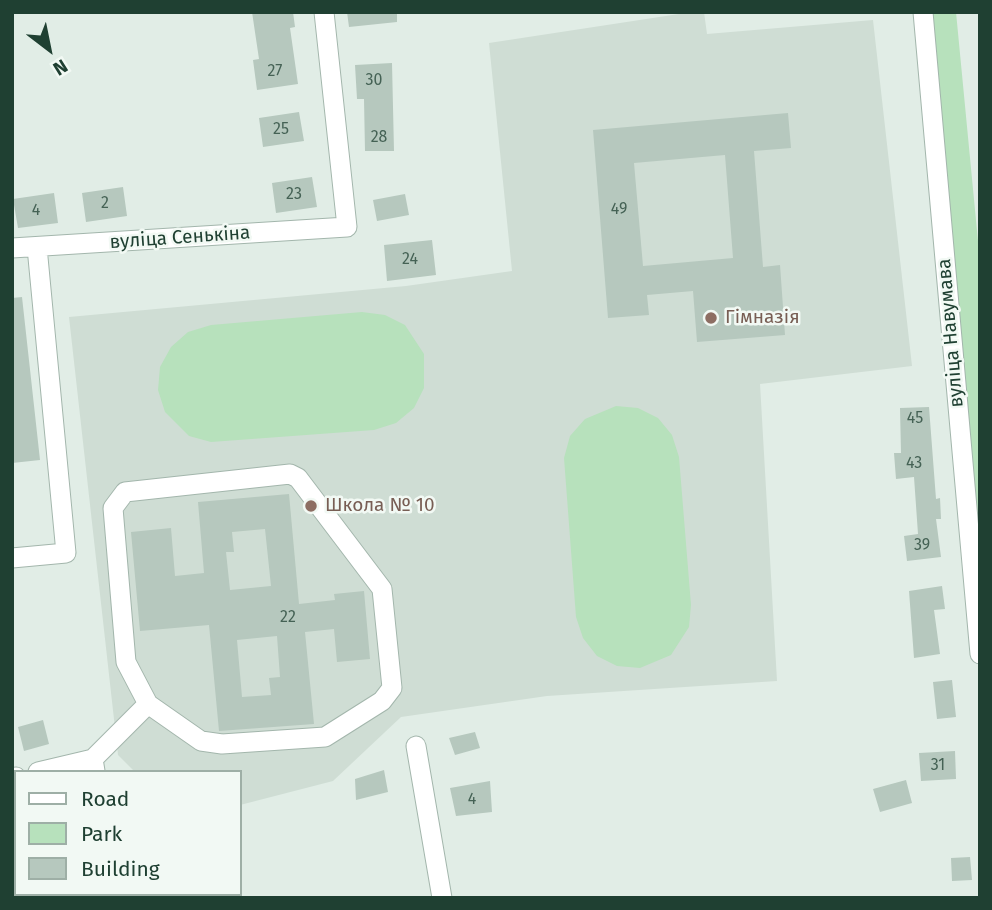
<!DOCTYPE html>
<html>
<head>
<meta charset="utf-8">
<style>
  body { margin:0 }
  #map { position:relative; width:992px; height:910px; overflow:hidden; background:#e1ede6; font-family:"Fira Sans",sans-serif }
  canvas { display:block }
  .frame { position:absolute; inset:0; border:14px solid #1f4032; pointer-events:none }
  .legend { position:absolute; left:14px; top:770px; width:228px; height:126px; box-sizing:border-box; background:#f2f9f4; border:2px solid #9eafa6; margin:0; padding:9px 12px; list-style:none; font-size:21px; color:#1f4032 }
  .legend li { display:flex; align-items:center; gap:14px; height:35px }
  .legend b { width:35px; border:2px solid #9eafa6 }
  .north { position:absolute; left:14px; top:14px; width:70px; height:70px; -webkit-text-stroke:5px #f2f9f4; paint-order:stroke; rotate:148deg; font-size:19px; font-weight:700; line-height:28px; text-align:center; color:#1f4032 }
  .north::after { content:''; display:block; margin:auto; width:24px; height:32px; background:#1f4032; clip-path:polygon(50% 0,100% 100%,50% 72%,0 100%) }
</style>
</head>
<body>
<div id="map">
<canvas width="992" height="910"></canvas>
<div class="frame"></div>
<ul class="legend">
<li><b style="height:9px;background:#fff"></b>Road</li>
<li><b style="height:19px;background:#b7e1bc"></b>Park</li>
<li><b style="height:19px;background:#b6c8be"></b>Building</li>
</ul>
<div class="north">N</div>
</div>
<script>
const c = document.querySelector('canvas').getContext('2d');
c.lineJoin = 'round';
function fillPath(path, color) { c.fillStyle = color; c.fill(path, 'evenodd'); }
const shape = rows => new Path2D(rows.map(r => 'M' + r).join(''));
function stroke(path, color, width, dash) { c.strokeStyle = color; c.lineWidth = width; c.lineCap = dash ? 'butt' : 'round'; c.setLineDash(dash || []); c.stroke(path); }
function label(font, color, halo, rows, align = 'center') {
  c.font = font + ' "Fira Sans",sans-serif'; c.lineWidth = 5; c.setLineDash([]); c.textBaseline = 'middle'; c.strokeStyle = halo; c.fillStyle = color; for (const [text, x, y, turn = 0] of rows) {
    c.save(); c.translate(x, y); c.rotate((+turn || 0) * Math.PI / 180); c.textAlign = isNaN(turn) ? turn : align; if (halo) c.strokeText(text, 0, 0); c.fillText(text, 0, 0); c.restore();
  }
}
fillPath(shape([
  [692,12,704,12,707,34,873,20,912,366,760,384,777,681,547,696,401,717,333,781,240,805,240,772,135,772,118,755,69,317,406,286,512,271,489,43]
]), '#cfddd4');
fillPath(shape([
  [932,12,956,12,980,262,980,545],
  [362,312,385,315,405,325,424,354,424,388,414,408,396,423,374,430,211,442,189,436,165,412,158,390,160,367,171,347,188,332,211,325],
  [616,406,638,408,658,418,672,435,679,457,691,605,689,627,671,655,640,668,617,666,597,656,583,638,576,617,564,458,570,436,585,419]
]), '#b7e1bc');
fillPath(shape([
  [252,12,293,12,295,27,290,28,298,84,257,90,253,60,259,59],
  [347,12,397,12,397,22,349,27],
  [392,63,394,151,365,151,364,99,357,99,355,65],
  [299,112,304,141,263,147,259,118],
  [788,113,791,148,754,151,763,267,780,265,785,335,697,342,693,291,647,295,649,315,608,318,593,130],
  [725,155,733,258,643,266,634,163],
  [312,177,317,207,276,213,272,183],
  [123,187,127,216,86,222,82,193],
  [54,193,58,223,18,228,13,199],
  [405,194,409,215,377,221,373,200],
  [432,240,436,275,387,281,384,245],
  [22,297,40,460,12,463,12,298],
  [929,407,936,499,940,498,941,519,936,519,941,557,907,561,904,536,918,534,914,477,896,479,894,453,901,453,900,408],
  [289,494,299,604,335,600,334,594,364,591,370,659,337,662,334,629,305,632,314,724,219,731,209,625,140,631,131,532,171,528,175,576,204,573,198,502],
  [265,529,271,586,230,590,226,552,234,552,232,532],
  [277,636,280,677,269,678,271,695,242,697,237,640],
  [942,586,945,609,934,610,940,654,914,658,909,591],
  [952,680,956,717,937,719,933,682],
  [43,720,49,744,24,751,18,727],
  [475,732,480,748,455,755,449,738],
  [955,751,956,779,921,781,919,753],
  [384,770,388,792,356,800,355,779],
  [906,780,912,803,880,812,873,789],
  [490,781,492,812,456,816,450,788],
  [970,857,972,880,952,881,951,858]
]), '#b6c8be');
const minor = shape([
  [923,12,980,654],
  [12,248,347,227,324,12],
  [290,474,298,478,382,589,392,688,382,701,325,737,222,744,201,741,148,704,126,662,113,508,125,492,290,474],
  [12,558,66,553,37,247],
  [416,746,442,898],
  [93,759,148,704],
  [38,772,93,759,95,771],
  [12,778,16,777],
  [118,894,118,898]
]);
stroke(minor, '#a3b6ac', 21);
stroke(minor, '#fff', 19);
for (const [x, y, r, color] of [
  [711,318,7,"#8d6e63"],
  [311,506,7,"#8d6e63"]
]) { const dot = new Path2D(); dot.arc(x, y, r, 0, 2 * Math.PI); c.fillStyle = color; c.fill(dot); stroke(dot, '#f2f9f4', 2.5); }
label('16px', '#456255', null, [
  ["27",275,72],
  ["30",374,81],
  ["25",281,130],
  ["28",379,138],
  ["23",294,195],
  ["2",105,204],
  ["49",619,210],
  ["4",36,211],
  ["24",410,260],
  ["45",915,419],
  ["43",914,464],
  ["39",922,546],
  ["22",288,618],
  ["31",938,766],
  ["4",472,800]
]);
label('19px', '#1f4032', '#f2f9f4', [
  ["вуліца Сенькіна",180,238,-4],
  ["вуліца Навумава",951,333,-95]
]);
label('19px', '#785e54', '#f2f9f4', [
  ["Гімназія",725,318],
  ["Школа № 10",325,506]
], 'left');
</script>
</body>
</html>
